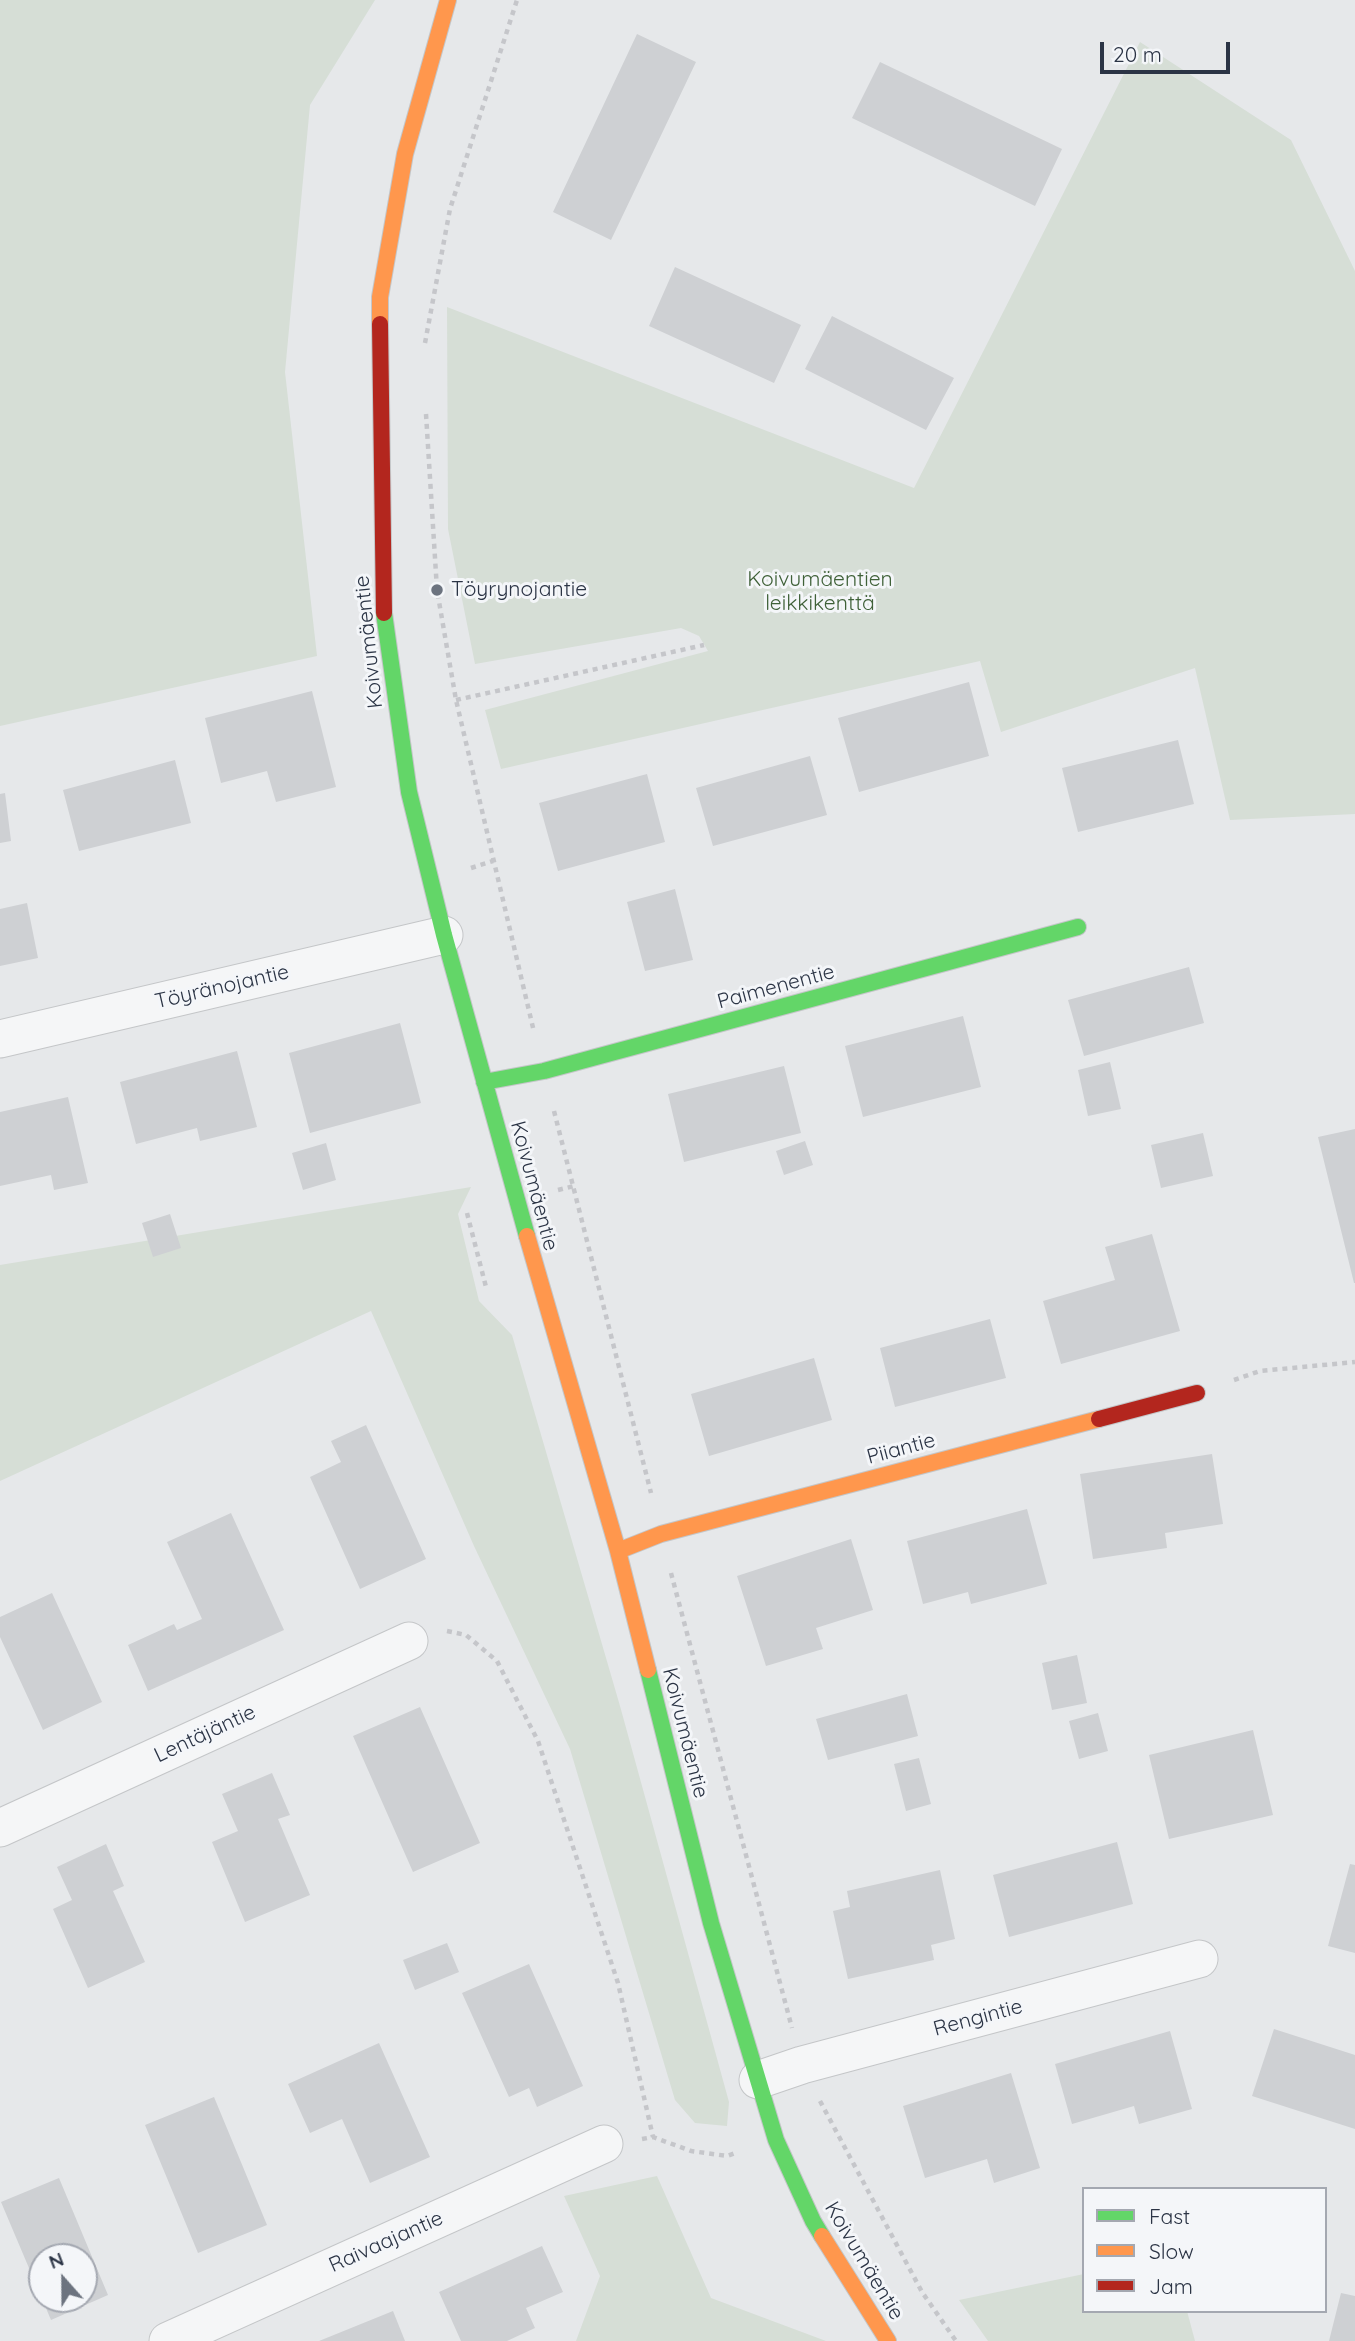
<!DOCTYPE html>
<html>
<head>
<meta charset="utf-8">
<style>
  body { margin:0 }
  #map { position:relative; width:1355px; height:2341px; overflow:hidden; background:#e6e8ea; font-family:Quicksand,sans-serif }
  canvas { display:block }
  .legend { position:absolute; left:1082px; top:2187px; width:245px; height:126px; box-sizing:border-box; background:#f4f6f9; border:2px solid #a4a8b1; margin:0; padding:9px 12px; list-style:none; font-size:21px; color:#2b3445 }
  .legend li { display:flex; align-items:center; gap:14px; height:35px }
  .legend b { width:35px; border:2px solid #a4a8b1 }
  .north { position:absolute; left:28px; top:2243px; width:70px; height:70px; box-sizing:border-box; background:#f4f6f9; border:2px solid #a4a8b1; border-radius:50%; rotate:339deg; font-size:19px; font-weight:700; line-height:28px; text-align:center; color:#2b3445 }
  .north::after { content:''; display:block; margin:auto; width:24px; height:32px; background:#6c737f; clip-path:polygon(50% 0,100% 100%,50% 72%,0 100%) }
  .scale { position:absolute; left:1100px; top:42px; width:130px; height:32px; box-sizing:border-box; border:4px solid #2b3445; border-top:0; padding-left:9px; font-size:21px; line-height:24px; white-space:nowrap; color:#2b3445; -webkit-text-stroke:5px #f4f6f9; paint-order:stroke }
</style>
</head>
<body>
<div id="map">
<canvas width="1355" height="2341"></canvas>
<ul class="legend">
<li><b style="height:9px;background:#63d668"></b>Fast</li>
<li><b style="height:9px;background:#ff974d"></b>Slow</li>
<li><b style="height:9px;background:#b3261e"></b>Jam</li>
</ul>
<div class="north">N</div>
<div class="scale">20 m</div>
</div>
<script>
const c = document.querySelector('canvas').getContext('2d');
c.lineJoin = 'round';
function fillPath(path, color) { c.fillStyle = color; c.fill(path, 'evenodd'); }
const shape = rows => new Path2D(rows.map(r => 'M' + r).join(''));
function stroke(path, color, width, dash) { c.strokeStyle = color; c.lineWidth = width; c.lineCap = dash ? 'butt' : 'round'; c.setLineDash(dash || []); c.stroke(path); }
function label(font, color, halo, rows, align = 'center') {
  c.font = font + ' Quicksand,sans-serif'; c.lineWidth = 6; c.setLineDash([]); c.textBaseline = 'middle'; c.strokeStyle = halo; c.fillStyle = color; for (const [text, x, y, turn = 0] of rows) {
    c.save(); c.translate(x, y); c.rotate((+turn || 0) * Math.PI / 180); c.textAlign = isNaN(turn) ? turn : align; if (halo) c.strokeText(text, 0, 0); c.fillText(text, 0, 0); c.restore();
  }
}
fillPath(shape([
  [0,0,375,0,310,105,285,372,317,656,0,726],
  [1140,42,1291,140,1355,271,1355,814,1230,820,1195,668,1001,732,980,661,501,769,485,710,708,651,699,636,681,628,475,664,448,529,447,307,914,488],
  [471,1187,458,1214,479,1301,512,1335,620,1706,729,2102,727,2126,695,2123,675,2100,570,1749,474,1546,371,1311,0,1481,0,1265],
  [657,2176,711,2298,826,2341,576,2341,600,2276,564,2196],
  [1084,2274,1084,2311,1187,2311,1195,2341,988,2341,959,2300]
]), '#d6ded6');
fillPath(shape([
  [637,34,696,62,611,240,553,212],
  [880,62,1062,149,1035,206,852,118],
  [675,267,801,325,774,383,649,326],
  [832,316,954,378,926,430,805,369],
  [969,682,989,756,859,792,838,718],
  [312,691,336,787,276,802,267,771,221,783,205,718],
  [1178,740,1194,804,1078,832,1062,768],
  [810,756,827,815,713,846,696,788],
  [175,760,191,823,79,851,63,790],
  [647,774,665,842,558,871,539,803],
  [5,793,11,841,0,843,0,794],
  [675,889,693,960,645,971,627,902],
  [27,903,38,958,0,966,0,909],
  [1189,967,1204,1023,1084,1056,1068,1000],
  [963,1016,981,1087,863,1117,845,1046],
  [400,1023,421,1103,310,1133,289,1053],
  [237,1051,257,1127,200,1141,197,1128,136,1144,120,1082],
  [1110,1062,1121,1109,1088,1116,1078,1070],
  [784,1066,801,1133,684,1162,668,1094],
  [68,1097,88,1183,54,1190,51,1175,0,1186,0,1112],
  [1355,1129,1355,1283,1354,1283,1318,1137],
  [1203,1133,1213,1176,1161,1188,1151,1145],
  [805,1141,813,1165,784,1175,776,1151],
  [326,1143,336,1180,303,1190,292,1153],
  [170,1214,181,1248,153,1257,142,1223],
  [1152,1234,1180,1331,1061,1364,1043,1301,1115,1280,1105,1247],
  [990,1319,1006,1378,895,1407,880,1348],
  [814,1358,832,1420,709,1456,691,1394],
  [366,1425,426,1559,360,1589,310,1477,341,1462,331,1441],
  [1212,1454,1223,1524,1165,1533,1167,1548,1093,1559,1080,1474],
  [1027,1509,1047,1584,971,1604,968,1592,923,1604,907,1541],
  [231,1513,284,1630,148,1691,128,1645,174,1624,177,1630,202,1619,167,1542],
  [851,1539,873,1610,816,1628,823,1649,766,1666,737,1576],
  [52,1593,102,1702,43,1730,0,1637,0,1617],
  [1077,1655,1087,1703,1052,1710,1042,1663],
  [907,1694,918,1736,828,1760,816,1719],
  [420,1707,480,1843,413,1872,353,1736],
  [1098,1713,1108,1751,1079,1759,1069,1721],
  [1253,1730,1273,1815,1169,1839,1149,1755],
  [919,1758,931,1804,906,1811,894,1764],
  [272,1773,290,1815,278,1819,310,1895,245,1922,212,1842,238,1831,222,1794],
  [1117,1842,1133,1904,1009,1937,993,1875],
  [106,1844,124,1886,113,1891,145,1962,88,1988,53,1909,72,1900,57,1867],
  [1350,1864,1355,1865,1355,1953,1328,1946],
  [940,1870,955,1939,931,1945,934,1960,848,1979,833,1911,850,1907,847,1891],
  [447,1943,459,1972,415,1990,403,1960],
  [529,1964,583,2086,537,2107,529,2088,509,2097,462,1993],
  [1274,2029,1355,2055,1355,2129,1252,2096],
  [1170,2031,1192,2109,1139,2124,1134,2106,1072,2124,1055,2064],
  [379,2043,430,2157,370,2183,342,2119,310,2133,288,2084],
  [1011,2073,1040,2168,994,2183,987,2159,925,2178,903,2106],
  [214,2097,267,2225,198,2253,145,2125],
  [59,2178,108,2295,51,2320,1,2202],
  [42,2257,84,2257,84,2299,42,2299],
  [542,2246,563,2292,526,2308,535,2328,507,2341,461,2341,439,2292],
  [1341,2293,1355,2296,1355,2341,1329,2341],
  [393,2311,405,2341,319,2341]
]), '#ced0d3');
const street = shape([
  [0,1039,444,935],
  [0,1828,409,1641],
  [758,2080,802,2065,1199,1959],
  [168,2341,604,2144]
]);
const fast = shape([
  [384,613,409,792,444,935,527,1236],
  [484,1082,544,1071,1078,927],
  [648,1670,711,1923,776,2140,813,2221,822,2236]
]);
const slow = shape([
  [380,324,380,297,405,154,448,0],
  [527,1236,618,1551,648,1670],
  [618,1551,661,1534,1099,1419],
  [822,2236,888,2341]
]);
const jam = shape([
  [380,324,384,613],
  [1099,1419,1197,1393]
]);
stroke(street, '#c4c6c8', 39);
stroke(fast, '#c4c6c8', 18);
stroke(slow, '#c4c6c8', 18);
stroke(jam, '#c4c6c8', 18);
stroke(shape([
  [425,343,450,209,517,0],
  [426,414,437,590,456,700,534,1032],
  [456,700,704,645],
  [471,868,493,861],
  [554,1111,651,1493],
  [558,1190,574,1186],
  [467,1213,486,1287],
  [1234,1380,1260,1371,1355,1362],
  [671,1573,792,2028],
  [447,1631,466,1635,497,1661,538,1741,618,1983,653,2137],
  [820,2101,922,2292,956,2341],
  [642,2139,653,2137,691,2151,727,2156,735,2153]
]), '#c5c6ca', 4.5, [5, 5]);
stroke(street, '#f5f6f7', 37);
stroke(fast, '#63d668', 16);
stroke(slow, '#ff974d', 16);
stroke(jam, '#b3261e', 16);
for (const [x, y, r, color] of [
  [437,590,7,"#6c737f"]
]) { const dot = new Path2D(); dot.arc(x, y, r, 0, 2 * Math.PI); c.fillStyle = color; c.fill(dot); stroke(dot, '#f4f6f9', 2.5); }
label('21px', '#3f6138', '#f4f6f9', [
  ["Koivumäentien",820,580],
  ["leikkikenttä",820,604]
]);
label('21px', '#2b3445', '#f4f6f9', [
  ["Töyrynojantie",451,590]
], 'left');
label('21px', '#2b3445', '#f4f6f9', [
  ["Koivumäentie",369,642,-96],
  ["Töyränojantie",222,987,-13],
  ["Paimenentie",776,987,-15],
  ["Koivumäentie",534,1186,75],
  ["Piiantie",901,1449,-15],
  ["Koivumäentie",685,1733,76],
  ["Lentäjäntie",205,1734,-25],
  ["Rengintie",978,2018,-15],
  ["Raivaajantie",386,2242,-24],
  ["Koivumäentie",864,2261,59]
]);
</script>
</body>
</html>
